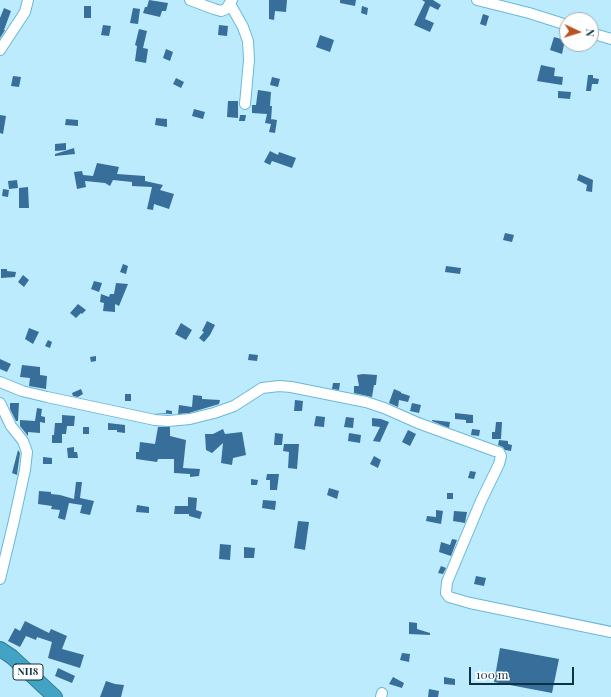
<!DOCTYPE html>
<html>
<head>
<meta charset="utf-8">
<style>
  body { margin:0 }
  #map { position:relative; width:611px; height:697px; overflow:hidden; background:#bcebfe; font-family:"Playfair Display",serif }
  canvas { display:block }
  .north { position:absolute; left:559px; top:12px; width:40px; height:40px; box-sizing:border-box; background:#fff; border:1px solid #9fadb2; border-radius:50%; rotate:94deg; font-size:11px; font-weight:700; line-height:16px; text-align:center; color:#0f323f }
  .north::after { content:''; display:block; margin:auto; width:14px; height:18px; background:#b85420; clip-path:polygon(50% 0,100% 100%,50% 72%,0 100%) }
  .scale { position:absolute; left:469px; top:667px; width:105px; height:18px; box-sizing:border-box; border:2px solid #0f323f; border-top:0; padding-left:5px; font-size:12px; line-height:14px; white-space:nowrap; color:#0f323f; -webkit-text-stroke:3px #fff; paint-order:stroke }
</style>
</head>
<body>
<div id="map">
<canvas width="611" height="697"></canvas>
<div class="north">N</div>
<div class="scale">100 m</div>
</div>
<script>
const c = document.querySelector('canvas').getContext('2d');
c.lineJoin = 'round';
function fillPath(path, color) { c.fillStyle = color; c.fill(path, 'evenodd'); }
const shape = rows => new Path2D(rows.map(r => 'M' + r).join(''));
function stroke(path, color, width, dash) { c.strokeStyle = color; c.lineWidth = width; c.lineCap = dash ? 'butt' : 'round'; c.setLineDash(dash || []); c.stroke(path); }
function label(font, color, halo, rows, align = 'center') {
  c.font = font + ' "Playfair Display",serif'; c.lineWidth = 4; c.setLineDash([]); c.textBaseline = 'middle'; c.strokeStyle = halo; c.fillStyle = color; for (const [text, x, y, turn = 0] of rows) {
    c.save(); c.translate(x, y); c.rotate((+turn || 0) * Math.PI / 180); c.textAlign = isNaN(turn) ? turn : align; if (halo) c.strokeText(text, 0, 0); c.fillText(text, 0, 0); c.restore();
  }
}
fillPath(shape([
  [149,0,168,3,166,11,162,11,160,17,143,13,145,7,147,7],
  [269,0,287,0,286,12,275,11,274,20,269,19],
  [340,0,356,0,355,6,340,3],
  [422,0,433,0,441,5,438,10,430,6,425,19,434,23,430,32,414,25,425,2],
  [84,6,91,6,91,18,84,18],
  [362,6,368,8,367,15,361,13],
  [4,8,11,11,4,30,5,30,0,38,0,18],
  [133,8,140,9,138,24,130,23],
  [483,14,489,16,486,26,480,24],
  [103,25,111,26,109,36,101,35],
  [219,25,228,26,227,36,218,35],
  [139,29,147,31,143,48,148,49,146,63,135,61,137,46,135,45],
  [320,35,334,40,330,52,316,47],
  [554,37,565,40,562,54,550,50],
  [166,49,173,52,170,61,163,58],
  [541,65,555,68,554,76,563,77,562,85,537,81],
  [588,75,593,75,593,78,599,79,598,84,592,84,591,91,586,91],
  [13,76,21,77,19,87,11,86],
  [272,77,280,79,278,87,270,85],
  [176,78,184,82,181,88,173,84],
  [258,90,271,92,270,106,272,106,271,121,271,119,277,120,275,133,269,132,271,124,265,123,267,114,252,113,252,105,256,105],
  [558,91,571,92,570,99,558,98],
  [228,101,238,101,238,118,227,117],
  [194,109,205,112,203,119,192,116],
  [0,115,6,116,3,134,0,133],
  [240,115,246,115,245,121,239,121],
  [156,118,167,119,167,127,155,125],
  [66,119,78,120,78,126,65,125],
  [66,143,66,150,55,151,55,144],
  [74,148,75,154,55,156,55,154],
  [270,151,278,155,279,152,296,158,292,168,272,161,270,165,264,162],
  [97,163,119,167,117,174,145,176,145,181,163,185,160,190,174,194,169,209,154,204,153,210,147,209,152,187,132,186,132,182,113,180,110,186,105,183,85,181,86,187,77,189,74,172,82,171,83,175,93,176],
  [579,174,593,180,592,192,586,191,587,185,577,180],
  [17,180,18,188,9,189,8,181],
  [28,187,29,208,19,208,19,188],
  [3,189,9,190,8,197,2,196],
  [505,233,514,235,512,242,503,240],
  [123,264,128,266,126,274,120,272],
  [446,266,461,268,460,274,445,272],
  [1,269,7,269,7,271,16,272,15,277,1,278],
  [23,275,29,280,24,287,18,282],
  [94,281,102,283,99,292,91,289],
  [116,283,128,284,119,306,115,304,115,312,103,311,104,303,100,302,101,294,109,297,110,294,114,294],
  [78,304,86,310,82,314,81,313,76,318,70,313],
  [207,321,215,325,210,335,204,342,199,338,204,332,202,331],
  [181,323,192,330,186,340,175,334],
  [29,328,39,332,33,344,25,339],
  [48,340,52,342,50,348,45,346],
  [249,354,258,355,257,361,248,360],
  [96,356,96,361,91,362,90,357],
  [0,359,11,364,7,372,0,369],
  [22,365,40,367,40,375,47,376,46,389,29,386,30,378,20,377],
  [363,374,377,375,376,385,374,385,372,397,354,393,354,386,359,386,357,375],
  [333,383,340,383,339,390,332,389],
  [81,389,83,394,78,397,73,396,72,393],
  [394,389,401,392,401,393,410,396,408,402,399,400,398,407,389,403],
  [125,394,131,394,131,401,125,401],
  [193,395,202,396,202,399,220,400,219,404,189,413,178,414,179,405,192,407],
  [295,400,303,401,302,411,294,411],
  [10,403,19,403,18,421,16,421,10,409],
  [412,403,421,405,419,413,410,411],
  [37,408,42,409,41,416,45,417,45,423,40,422,40,433,28,432,28,436,20,426,20,420,35,421],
  [166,410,172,411,172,414,153,413,166,413],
  [455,413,473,415,473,423,466,423,466,420,455,419],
  [62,415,75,416,74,426,67,426,66,434,62,434,62,443,52,443,52,435,54,435,55,423,62,423],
  [316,416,325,417,324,427,314,426],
  [346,417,354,418,353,428,344,427],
  [372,418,381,419,389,422,380,442,373,441,380,427,372,426],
  [432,420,450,422,449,428,432,421],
  [496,422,502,422,501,439,492,439,492,432,495,432],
  [108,423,125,425,125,433,117,432,117,430,108,430],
  [83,427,89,427,89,434,83,434],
  [158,427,170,427,170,436,186,440,183,468,200,469,199,476,190,477,190,474,174,473,174,459,158,459,157,462,136,459,136,452,139,452,140,442,155,444],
  [223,429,225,434,242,432,246,455,233,458,232,465,221,463,223,443,212,453,206,450,205,434,213,434],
  [472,429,480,430,479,436,471,435],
  [408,430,416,434,410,446,402,442],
  [275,433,283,434,282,445,274,445],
  [349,433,361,435,360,443,348,441],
  [499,440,508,441,508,444,512,445,511,451,505,450,503,447,498,445],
  [284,444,299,444,297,469,288,468,289,452,283,451],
  [74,447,74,452,77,452,78,458,68,458,67,448],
  [18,450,20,453,17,475,12,473],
  [374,456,381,460,378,468,370,464],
  [43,457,52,458,52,464,43,464],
  [470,471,476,472,474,479,468,478],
  [267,474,279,474,277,490,270,490,270,480,266,480],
  [251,479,258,480,257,485,251,485],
  [76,482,82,482,80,498,94,501,90,515,80,513,82,505,69,503,65,520,58,518,60,510,51,509,52,506,38,504,39,491,51,492,51,494,60,495,74,499],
  [329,488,339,491,337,499,327,495],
  [447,493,453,493,453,499,447,499],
  [188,497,197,498,196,510,202,512,200,519,189,516,189,514,174,514,175,506,188,506],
  [263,500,276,501,275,510,262,508],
  [137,505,149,507,149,513,136,512],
  [436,510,443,511,441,524,426,521,427,516,436,517],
  [454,511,467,512,465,523,453,521],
  [298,521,309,522,305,550,294,548],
  [452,539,457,540,451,556,439,552,441,542,450,545],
  [220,544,231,545,230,560,219,559],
  [244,547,255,548,254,558,244,558],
  [441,566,446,568,443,574,438,573],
  [476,576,486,578,484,586,474,584],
  [25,621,49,633,51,629,67,636,62,649,84,655,80,668,48,658,52,642,37,637,36,640,26,636,20,647,8,641,15,628,20,631],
  [409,622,417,623,417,629,430,633,430,635,409,634],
  [500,648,559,659,552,693,494,682],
  [402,653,410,654,409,662,400,660],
  [58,668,75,676,72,683,55,676],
  [393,677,404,683,402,688,389,684],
  [444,677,455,679,455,685,444,684],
  [106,681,115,684,124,685,121,697,100,697],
  [429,689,439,691,438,697,428,697]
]), '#376e9a');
const minor = shape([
  [190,0,214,9,221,11,226,9,232,0],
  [477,0,529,13,567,25],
  [230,4,243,27,248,41,249,60,245,104],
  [591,33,611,39],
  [0,50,25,12,28,0],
  [0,382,22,391,47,397,155,420,168,421,190,419,214,413,234,406,262,388,279,386,291,387,366,402,384,408,418,423,495,451,499,452,501,456,499,464,481,501,447,582,446,593,449,597,470,603,611,632],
  [0,403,11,426,23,441,27,452,25,470,13,525,0,579],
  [381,697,382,693]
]);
const highway = shape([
  [0,649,12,657,55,697]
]);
stroke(minor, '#68b9d8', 12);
stroke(highway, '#317b96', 16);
stroke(minor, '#fff', 10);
stroke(highway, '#43a3c5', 14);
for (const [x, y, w] of [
  [28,672,30]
]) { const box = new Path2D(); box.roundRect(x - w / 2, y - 8, w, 16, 3); c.fillStyle = '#fff'; c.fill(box); stroke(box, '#0f323f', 1); }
label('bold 10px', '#0f323f', null, [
  ["NH8",28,672]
]);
</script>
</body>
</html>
